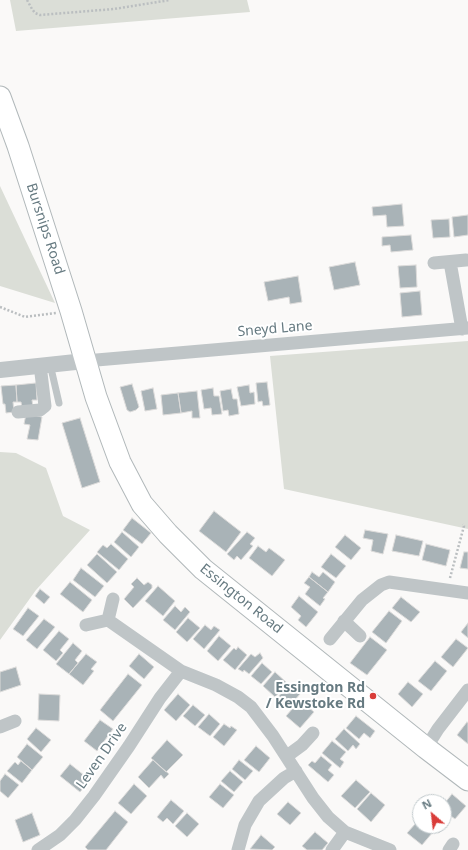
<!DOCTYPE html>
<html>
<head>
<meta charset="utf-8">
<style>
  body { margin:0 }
  #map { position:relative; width:468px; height:850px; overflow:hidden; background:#faf9f8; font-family:"Noto Sans",sans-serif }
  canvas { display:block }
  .north { position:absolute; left:412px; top:794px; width:40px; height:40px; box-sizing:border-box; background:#fff; border:1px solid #c2cacd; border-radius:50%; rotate:332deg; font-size:11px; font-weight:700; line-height:16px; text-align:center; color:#667a81 }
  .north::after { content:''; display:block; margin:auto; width:14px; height:18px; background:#d93c39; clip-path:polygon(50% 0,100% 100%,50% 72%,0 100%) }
</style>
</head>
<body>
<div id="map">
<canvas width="468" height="850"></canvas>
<div class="north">N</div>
</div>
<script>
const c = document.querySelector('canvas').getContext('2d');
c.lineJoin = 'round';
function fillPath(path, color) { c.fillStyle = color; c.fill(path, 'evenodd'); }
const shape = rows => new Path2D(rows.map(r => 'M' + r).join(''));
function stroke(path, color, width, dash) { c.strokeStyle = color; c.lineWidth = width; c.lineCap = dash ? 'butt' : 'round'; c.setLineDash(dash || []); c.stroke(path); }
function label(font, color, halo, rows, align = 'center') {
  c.font = font + ' "Noto Sans",sans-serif'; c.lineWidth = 4; c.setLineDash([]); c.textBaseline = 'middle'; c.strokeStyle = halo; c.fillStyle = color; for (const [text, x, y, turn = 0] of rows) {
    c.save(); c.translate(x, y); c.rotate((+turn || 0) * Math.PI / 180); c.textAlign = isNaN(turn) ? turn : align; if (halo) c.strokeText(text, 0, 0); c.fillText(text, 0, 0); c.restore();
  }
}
fillPath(shape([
  [10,0,247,0,250,12,16,31],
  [0,186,55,303,0,286],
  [468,341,468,529,284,489,270,356],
  [0,452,16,453,46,468,63,516,90,530,36,590,0,640]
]), '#dbded7');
const building = shape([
  [402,204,404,226,387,227,386,215,373,216,372,207,402,204],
  [468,215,468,235,454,237,452,217,468,215],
  [449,219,450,237,433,238,431,220,449,219],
  [411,235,413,250,391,252,390,245,382,246,382,237,411,235],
  [355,262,360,285,334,290,329,267,355,262],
  [416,265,417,287,400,288,398,266,416,265],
  [298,276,302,302,290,304,289,297,268,301,264,282,298,276],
  [420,291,422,315,402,317,400,293,420,291],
  [267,382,270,405,263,406,262,401,258,402,256,383,267,382],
  [36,383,37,400,32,400,33,407,22,408,21,402,17,402,16,385,36,383],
  [132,384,139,407,136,410,130,412,127,410,120,387,132,384],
  [16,385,17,402,13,402,14,412,6,413,5,404,3,404,1,386,16,385],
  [249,385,250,393,254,392,255,404,241,406,237,387,249,385],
  [153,388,157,409,145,411,141,391,153,388],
  [213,388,214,396,219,396,222,414,212,415,211,408,204,409,201,390,213,388],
  [231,389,233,399,237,399,239,414,229,416,228,410,223,411,220,391,231,389],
  [197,391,200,418,192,418,192,411,181,413,178,393,197,391],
  [178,393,181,413,163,415,161,395,178,393],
  [26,414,42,417,38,440,27,439,30,425,24,424,26,414],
  [80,418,100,482,82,488,62,423,80,418],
  [214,511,241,532,226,552,199,531,214,511],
  [132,518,151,533,142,544,123,530,132,518],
  [365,530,388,534,383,554,371,551,373,540,363,538,365,530],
  [122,532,139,547,131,557,114,542,122,532],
  [247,532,255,538,250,544,253,546,241,560,237,556,234,560,227,554,247,532],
  [345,535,361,548,351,560,335,547,345,535],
  [396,535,423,541,419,556,392,551,396,535],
  [111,544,128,559,119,570,97,552,103,545,107,548,111,544],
  [426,544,450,550,446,566,422,560,426,544],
  [258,546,266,552,269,548,285,560,272,576,249,558,258,546],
  [464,552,468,552,468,569,460,568,464,552],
  [97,554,117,572,107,583,87,565,97,554],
  [331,554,346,566,336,578,321,567,331,554],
  [81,568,104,586,95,597,73,580,81,568],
  [312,572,319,577,323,572,335,582,328,592,309,577,312,572],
  [309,577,328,592,323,598,325,599,320,606,305,594,310,587,304,583,309,577],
  [137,578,144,585,148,582,152,585,152,588,133,608,124,599,134,587,131,584,137,578],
  [70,582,92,600,83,612,60,594,70,582],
  [158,586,175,601,163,616,145,601,158,586],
  [40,589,50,597,44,604,35,596,40,589],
  [299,596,318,612,306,627,298,620,301,616,291,607,299,596],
  [401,597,420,612,411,622,392,608,401,597],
  [175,606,181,612,185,607,190,612,175,630,163,620,175,606],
  [28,608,39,616,23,636,13,629,28,608],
  [389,611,402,621,386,643,372,632,389,611],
  [188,618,200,628,187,642,176,632,188,618],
  [44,619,55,627,37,649,26,640,44,619],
  [468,623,468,638,461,632,468,623],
  [205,625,211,630,214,626,220,630,204,649,193,639,205,625],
  [59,631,69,639,60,650,63,653,56,661,43,650,59,631],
  [219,636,231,646,218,661,207,651,219,636],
  [370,637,387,650,367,675,350,663,370,637],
  [456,639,468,648,453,667,441,657,456,639],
  [73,643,82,651,75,660,78,663,69,674,56,664,73,643],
  [238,647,247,655,235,670,223,660,234,648,236,650,238,647],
  [260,653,263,658,249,674,244,670,243,672,238,669,251,654,255,657,260,653],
  [86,654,97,662,91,669,94,671,83,685,69,674,86,654],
  [139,654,154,667,144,679,129,666,139,654],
  [435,661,447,671,431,691,418,681,435,661],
  [262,663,272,672,261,684,251,676,262,663],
  [16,667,21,685,0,692,0,672,16,667],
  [275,672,287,683,275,697,263,686,275,672],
  [128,674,142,685,113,721,100,710,128,674],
  [408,682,423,694,412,707,398,694,408,682],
  [289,685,300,694,288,708,277,698,289,685],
  [39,694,60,695,59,721,38,720,39,694],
  [178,694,190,705,176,721,164,710,178,694],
  [300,700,314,712,300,728,286,716,300,700],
  [193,705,205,715,195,726,183,716,193,705],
  [209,714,220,724,210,736,198,727,209,714],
  [356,716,375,731,370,738,364,733,359,739,346,728,356,716],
  [100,720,113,729,97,751,84,741,100,720],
  [467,722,468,723,468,744,457,735,467,722],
  [224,724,230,728,231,726,237,730,224,746,213,737,224,724],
  [36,728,51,740,41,752,27,739,36,728],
  [344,729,360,744,356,749,353,745,348,751,335,739,344,729],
  [167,740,183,755,166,772,151,758,167,740],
  [332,741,346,752,340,759,344,762,340,768,322,753,332,741],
  [27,744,43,757,32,770,17,757,27,744],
  [256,746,270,758,259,772,244,760,256,746],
  [321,756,332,765,328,770,334,775,328,782,308,765,312,761,315,763,321,756],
  [153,760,169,774,164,779,161,775,149,788,138,777,153,760],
  [239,760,253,771,245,780,232,769,239,760],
  [21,761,32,770,22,783,7,771,15,762,18,765,21,761],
  [70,764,90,780,80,792,60,776,70,764],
  [230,771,243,782,234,792,221,781,230,771],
  [5,774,19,785,8,798,0,791,0,781,5,774],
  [356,780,370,792,355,808,341,796,356,780],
  [134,784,147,796,131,814,118,803,134,784],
  [220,784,234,795,223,808,209,797,220,784],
  [371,793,385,805,371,822,357,809,371,793],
  [452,794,466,806,455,819,444,811,444,804,452,794],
  [171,800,184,811,173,824,167,818,163,822,157,817,171,800],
  [288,802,301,813,290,825,277,814,288,802],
  [115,811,128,822,106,850,88,850,85,847,115,811],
  [32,813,40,835,23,842,15,820,32,813],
  [187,813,199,824,187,837,175,826,187,813],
  [444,816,449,820,439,833,430,826,444,826,444,816],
  [420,822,420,826,426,826,433,832,422,845,407,833,416,823,418,824,420,822],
  [315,832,328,843,322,850,307,850,302,846,315,832],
  [261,835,275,847,272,850,250,849,261,835]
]);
fillPath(building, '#a9b3b7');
stroke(building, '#dcdbda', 1);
const primary = shape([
  [0,97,18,146,71,311,96,397,120,462,142,504,168,534,203,569,426,748,468,780]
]);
stroke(primary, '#b1b8ba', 23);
stroke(shape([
  [27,0,32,9,35,13,40,15,114,9,170,0],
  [0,307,25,317,56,313],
  [450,578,464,526,463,524]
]), '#babec0', 2.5, [2, 2]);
stroke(shape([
  [50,364,59,403]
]), '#bfc5c7', 7);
stroke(shape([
  [450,262,462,329],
  [434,263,466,260],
  [85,361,468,328],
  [18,412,40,410,45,406,40,365],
  [108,620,181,671,216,685,238,697,251,707,273,736,313,798,328,817,345,832,390,850],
  [344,621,360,636],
  [86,625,108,620,113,599],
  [330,639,362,600,381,585,389,582,468,593],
  [0,727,15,721],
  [426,748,438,729,468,690],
  [287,756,302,745,313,733],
  [38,850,60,835,75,820,94,796,129,746,160,698,181,671],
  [238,850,245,825,259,801,284,778,296,771],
  [332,850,345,832],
  [449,850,453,844]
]), '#bfc5c7', 13);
stroke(shape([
  [0,370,85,361]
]), '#bfc5c7', 16);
stroke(primary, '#fff', 21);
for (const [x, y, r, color] of [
  [373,696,4,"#d93c39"]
]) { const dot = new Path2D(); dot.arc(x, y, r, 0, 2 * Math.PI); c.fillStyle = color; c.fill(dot); stroke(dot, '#fff', 1.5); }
label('14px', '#667a81', '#fff', [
  ["Bursnips Road",45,229,72],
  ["Sneyd Lane",275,329,-5],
  ["Essington Road",241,599,39],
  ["Leven Drive",102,756,-55]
]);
label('bold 14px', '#667a81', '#fff', [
  ["Essington Rd",365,688],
  ["/ Kewstoke Rd",365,704]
], 'right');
</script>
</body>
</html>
